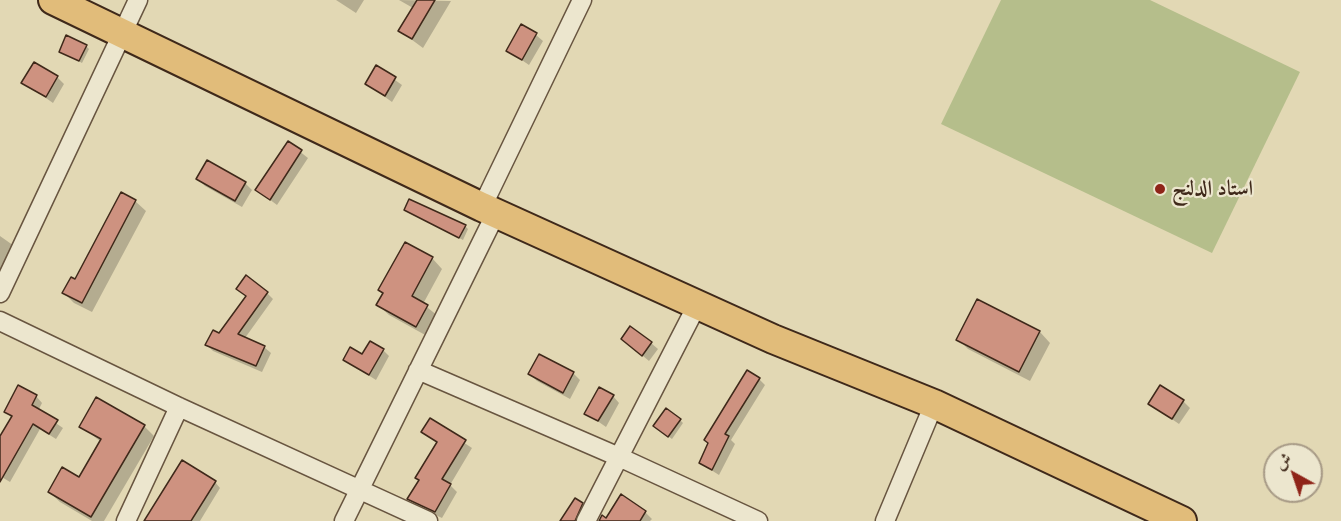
<!DOCTYPE html>
<html>
<head>
<meta charset="utf-8">
<style>
  body { margin:0 }
  #map { position:relative; width:1341px; height:521px; overflow:hidden; background:#e2d8b4; font-family:"Libre Caslon Text",Amiri,serif }
  canvas { display:block }
  .north { position:absolute; left:1263px; top:443px; width:60px; height:60px; box-sizing:border-box; background:#ece6ce; border:2px solid #a79a86; border-radius:50%; rotate:320deg; font-size:16px; font-weight:700; line-height:24px; text-align:center; color:#3f291a }
  .north::after { content:''; display:block; margin:auto; width:21px; height:27px; background:#8f2418; clip-path:polygon(50% 0,100% 100%,50% 72%,0 100%) }
</style>
</head>
<body>
<div id="map">
<canvas width="1341" height="521"></canvas>
<div class="north">ش</div>
</div>
<script>
const c = document.querySelector('canvas').getContext('2d');
c.lineJoin = 'round';
function fillPath(path, color) { c.fillStyle = color; c.fill(path, 'evenodd'); }
const shape = rows => new Path2D(rows.map(r => 'M' + r).join(''));
function stroke(path, color, width, dash) { c.strokeStyle = color; c.lineWidth = width; c.lineCap = dash ? 'butt' : 'round'; c.setLineDash(dash || []); c.stroke(path); }
function label(font, color, halo, rows, align = 'center') {
  c.font = font + ' "Libre Caslon Text",Amiri,serif'; c.lineWidth = 4.5; c.setLineDash([]); c.textBaseline = 'middle'; c.strokeStyle = halo; c.fillStyle = color; for (const [text, x, y, turn = 0] of rows) {
    c.save(); c.translate(x, y); c.rotate((+turn || 0) * Math.PI / 180); c.textAlign = isNaN(turn) ? turn : align; if (halo) c.strokeText(text, 0, 0); c.fillText(text, 0, 0); c.restore();
  }
}
fillPath(shape([
  [1001,0,1150,0,1300,72,1212,253,941,124]
]), '#b5be8b');
fillPath(shape([
  [336,0,364,0,356,13],
  [399,0,451,1,423,48,400,31,413,8],
  [536,35,543,41,529,65,507,50],
  [86,46,89,49,82,63,60,51],
  [377,67,402,85,392,102,367,84],
  [57,77,64,84,53,103,23,82],
  [289,143,308,158,277,205,257,190],
  [198,179,245,183,252,190,242,207,205,186],
  [121,194,135,201,146,211,92,312,74,303,64,293,75,281],
  [409,212,465,226,468,229,463,240],
  [0,236,17,248,0,281],
  [432,258,442,269,423,304,438,316,427,336,389,315,378,305],
  [238,289,267,293,273,299,245,338,264,347,271,353,262,372,213,351,207,345,220,335,247,297],
  [978,301,1040,332,1050,343,1030,381,968,349,958,339],
  [651,343,658,349,649,361,630,345],
  [383,350,389,356,376,380,344,360],
  [573,373,580,380,570,399,537,381,530,374],
  [759,379,765,385,731,440,735,444,719,475,700,463],
  [36,396,42,403,38,411,63,428,56,439,40,429,10,482,0,476,0,439,12,418,6,412],
  [613,396,619,403,606,427,586,413],
  [1183,401,1190,408,1179,424,1150,404],
  [430,420,472,448,450,485,457,492,442,518,416,506,409,499,438,443,423,431],
  [680,420,683,423,672,439,658,429],
  [81,426,144,426,154,436,104,521,92,521,60,502,49,492,80,479,101,442],
  [215,482,220,488,200,521,146,521],
  [645,512,652,519,650,521,606,521]
]), '#0003');
const building = shape([
  [417,0,435,0,412,39,398,31,417,0],
  [521,24,537,33,522,60,506,51,521,24],
  [66,35,87,45,79,61,59,52,66,35],
  [34,62,58,76,46,97,21,83,34,62],
  [376,65,396,77,385,96,365,84,376,65],
  [288,141,302,150,270,200,255,190,288,141],
  [207,160,246,182,235,201,196,179,207,160],
  [121,192,136,200,82,303,62,293,71,277,75,279,121,192],
  [409,199,466,225,459,238,404,210,409,199],
  [405,242,433,257,412,296,428,305,416,327,376,305,383,293,378,290,405,242],
  [246,275,268,292,238,334,265,346,256,366,205,345,213,330,219,333,246,296,236,289,246,275],
  [977,299,1040,331,1019,372,956,340,977,299],
  [630,326,652,342,642,356,621,339,630,326],
  [370,341,384,349,369,375,343,360,350,347,362,354,370,341],
  [539,354,574,372,563,393,528,374,539,354],
  [747,370,760,378,725,434,729,436,712,470,699,463,708,443,704,440,747,370],
  [18,385,37,395,32,405,58,420,49,434,33,424,0,482,0,436,12,416,4,412,18,385],
  [1160,385,1184,400,1172,419,1148,404,1160,385],
  [599,387,614,395,598,421,584,414,599,387],
  [96,397,145,425,91,517,48,492,62,467,79,477,101,439,79,427,96,397],
  [666,408,681,419,668,437,653,426,666,408],
  [430,418,466,440,442,479,451,484,435,512,407,499,419,480,415,478,437,442,421,432,430,418],
  [182,460,216,481,191,521,144,521,182,460],
  [621,494,646,511,640,521,599,521,602,515,606,518,621,494],
  [575,498,583,503,575,521,560,521,575,498]
]);
fillPath(building, '#ce9280');
stroke(building, '#3f291a', 1.5);
const minor = shape([
  [482,207,582,0],
  [0,293,138,0],
  [0,321,179,407,428,521],
  [418,370,619,457,758,521],
  [126,521,179,407],
  [344,521,496,213],
  [586,521,697,305],
  [885,521,934,404]
]);
const primary = shape([
  [53,0,482,207,773,339,934,404,1182,521]
]);
stroke(minor, '#685540', 21);
stroke(primary, '#3f291a', 32);
stroke(minor, '#ece6ce', 18);
stroke(primary, '#e1bc7a', 28);
for (const [x, y, r, color] of [
  [1160,189,6,"#8f2418"]
]) { const dot = new Path2D(); dot.arc(x, y, r, 0, 2 * Math.PI); c.fillStyle = color; c.fill(dot); stroke(dot, '#ece6ce', 2); }
label('bold 21px', '#3f291a', '#ece6ce', [
  ["استاد الدلنج",1172,189]
], 'left');
</script>
</body>
</html>
